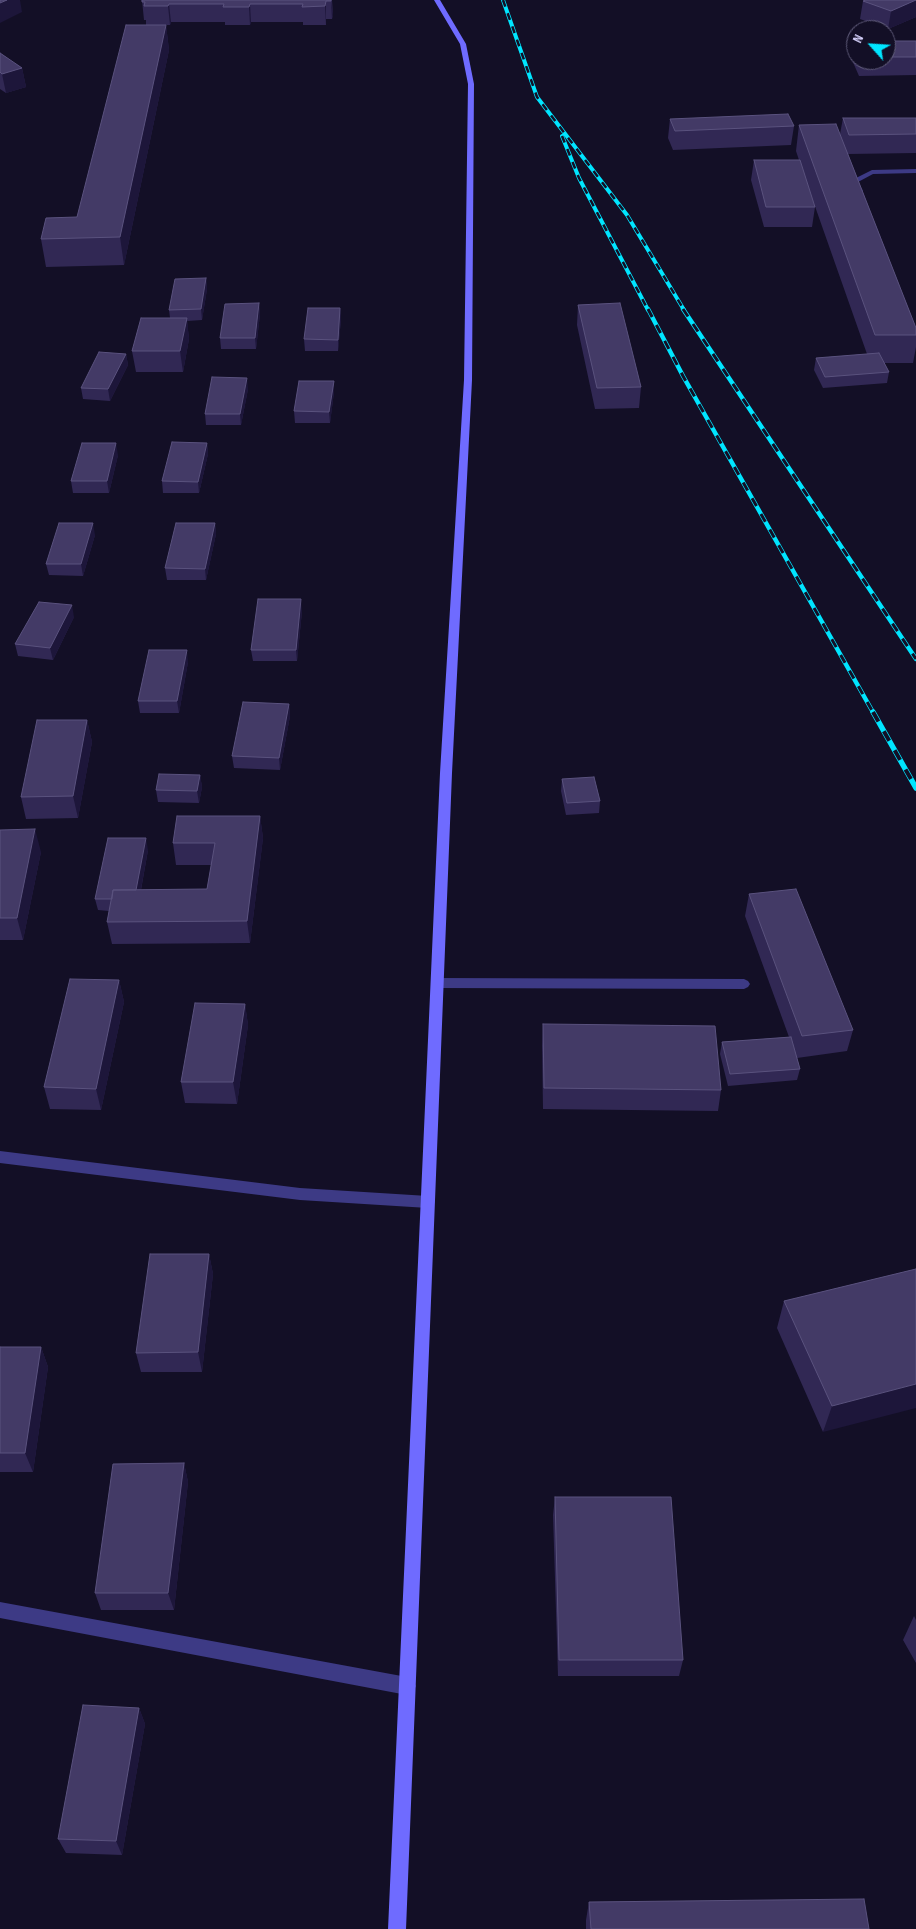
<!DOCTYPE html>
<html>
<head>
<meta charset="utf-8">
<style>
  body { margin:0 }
  #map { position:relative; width:916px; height:1929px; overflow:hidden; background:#130f26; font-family:"Sofia Sans Condensed",sans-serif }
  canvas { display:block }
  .north { position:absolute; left:846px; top:20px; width:50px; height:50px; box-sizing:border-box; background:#130f26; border:1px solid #625e7d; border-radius:50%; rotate:296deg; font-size:14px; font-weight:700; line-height:20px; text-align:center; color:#d9d4ff }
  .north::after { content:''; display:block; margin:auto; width:18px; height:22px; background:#00e5ff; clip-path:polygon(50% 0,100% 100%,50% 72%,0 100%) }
</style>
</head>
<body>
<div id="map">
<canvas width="916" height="1929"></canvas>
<div class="north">N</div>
</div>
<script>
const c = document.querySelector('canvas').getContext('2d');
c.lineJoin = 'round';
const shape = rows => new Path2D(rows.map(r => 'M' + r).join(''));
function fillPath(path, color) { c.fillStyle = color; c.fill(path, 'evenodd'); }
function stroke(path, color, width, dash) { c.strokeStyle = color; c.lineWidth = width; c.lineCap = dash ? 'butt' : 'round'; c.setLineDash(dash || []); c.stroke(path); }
fillPath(shape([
  [437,978,744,979,748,981,750,984,748,987,744,989,437,988,433,986,431,983,433,980,437,978]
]), '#3d3a85');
fillPath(shape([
  [916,169,916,173,873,174,858,182,863,191,859,193,856,193,850,181,872,170,916,169],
  [0,1151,300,1188,428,1196,433,1198,435,1202,433,1206,428,1208,300,1200,0,1163,0,1151],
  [0,1602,407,1677,413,1680,416,1686,413,1692,407,1695,0,1618,0,1602]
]), '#3d3a85');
fillPath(shape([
  [434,0,440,0,466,44,474,84,472,380,452,773,406,1929,388,1929,440,773,464,380,468,84,460,44,434,0]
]), '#6f6bff');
const railFar2 = shape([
  [503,0,537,97,627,215,684,310],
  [562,136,579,178,648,310]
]);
const railFar1 = shape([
  [648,309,683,376,874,714],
  [683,309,916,659]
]);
const rail = shape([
  [873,712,916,788]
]);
stroke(railFar2, '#00e5ff', 4);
stroke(railFar1, '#00e5ff', 4.5);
stroke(rail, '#00e5ff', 5.5);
stroke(railFar2, '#130f26', 2.5, [7]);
stroke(railFar1, '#130f26', 3, [9]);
stroke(rail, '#130f26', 4, [11]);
fillPath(shape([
  [142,0,332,0,333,15,332,19,326,19,326,25,303,25,303,22,251,22,250,25,225,25,225,22,171,22,170,25,146,25,146,20,144,20],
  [916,0,916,17,888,29,860,19,863,1],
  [166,25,169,50,124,265,46,267,41,239,77,217],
  [886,41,916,41,916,75,859,76,852,60,855,42,856,42,856,60,886,60],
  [0,53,22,68,26,87,6,93,0,89],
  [843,118,916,118,916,153,848,154,916,328,916,347,913,363,884,363,889,372,887,383,823,388,814,370,816,358,867,354,811,195,815,207,812,227,764,227,751,180,754,160,799,160,796,151,799,125,840,134],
  [670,119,794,126,791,145,673,150,668,138],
  [206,278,207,289,202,320,187,321,189,339,183,372,136,372,132,351,170,318,169,310],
  [259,303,260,314,256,349,221,349,220,338],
  [578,305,641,387,639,408,595,409,577,325],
  [340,308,341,319,338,351,305,351,304,339],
  [126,354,128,365,110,401,83,399,81,388],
  [334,381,334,392,330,423,295,423,294,411],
  [248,389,241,425,206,425,205,414],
  [207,443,208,454,199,493,163,493,162,481],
  [118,455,109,493,73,493,71,481],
  [215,523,216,534,206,580,167,580,165,568],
  [95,535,83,576,49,575,46,564],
  [302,611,297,661,253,661,251,650],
  [74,617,53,660,18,656,15,644],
  [188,662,179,713,140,713,138,701],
  [289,704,290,716,280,770,234,768,232,756],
  [87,720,92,742,78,818,26,819,21,797],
  [200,775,202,787,199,803,158,802,156,790],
  [562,779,600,801,599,813,566,815,561,791],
  [260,816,263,838,250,943,112,944,107,922,109,911,98,910,95,899,148,850,141,890,207,889,211,865,176,865,173,843],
  [0,830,41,852,23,940,0,940],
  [749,894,853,1030,847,1051,797,1058,800,1069,797,1080,728,1086,720,1054,722,1042,789,1037,745,916],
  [119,980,124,1002,101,1110,50,1109,44,1087],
  [245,1004,248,1025,237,1104,185,1103,181,1082],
  [543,1024,721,1090,718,1111,543,1109,542,1046],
  [209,1254,213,1274,202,1372,141,1372,136,1353],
  [916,1269,823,1432,777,1328,784,1301],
  [0,1347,41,1347,48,1367,33,1472,0,1472],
  [184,1463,188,1482,174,1610,101,1610,95,1593],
  [555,1497,683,1660,679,1676,558,1676,553,1515],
  [914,1616,916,1620,916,1663,903,1640],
  [139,1708,145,1724,122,1855,66,1853,58,1839],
  [589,1902,869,1929,586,1929,586,1920]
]), '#312854');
fillPath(shape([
  [7,0,20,0,22,12,0,23,0,3],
  [331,0,333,15,332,19],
  [916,0,916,17,888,29,891,11],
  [326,1,326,25,325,6],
  [169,4,171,22,170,25,168,6],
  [250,4,251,22,250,25,249,7],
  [166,25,169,50,124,265,120,237],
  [22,68,26,87,6,93,2,74],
  [206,278,207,289,202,320,201,309],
  [259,303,260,314,256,349,255,338],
  [340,308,341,319,338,351,338,340],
  [187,318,189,339,183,372,180,351],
  [126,354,128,365,110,401,108,389],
  [247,378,248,389,241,425,240,414],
  [334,381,334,392,330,423,329,412],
  [116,443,118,455,109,493,107,481],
  [207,443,208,454,199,493,198,482],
  [93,523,95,535,83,576,81,564],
  [215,523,216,534,206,580,205,569],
  [301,599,302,611,297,661,296,650],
  [72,605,74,617,53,660,50,648],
  [187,650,188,662,179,713,177,701],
  [289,704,290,716,280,770,279,758],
  [87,720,92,742,78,818,73,796],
  [200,775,202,787,199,803,197,791],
  [260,816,263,838,250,943,247,921],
  [35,829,41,852,23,940,17,918],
  [146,838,148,850,137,911,134,899],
  [119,980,124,1002,101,1110,96,1089],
  [245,1004,248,1025,237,1104,233,1082],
  [209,1254,213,1274,202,1372,198,1352],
  [41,1347,48,1367,33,1472,25,1453],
  [916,1384,916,1408,823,1432,832,1406],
  [184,1463,188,1482,174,1610,168,1593],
  [139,1708,145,1724,122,1855,116,1841]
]), '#1d163a');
const building = shape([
  [0,0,7,0,0,3,0,0],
  [142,0,331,0,331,1,326,1,325,6,302,7,303,4,250,4,249,7,223,7,224,4,169,4,168,6,144,6,145,2,142,2,142,0],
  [866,0,916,0,891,11,863,1,866,0],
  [126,25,166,25,120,237,41,239,46,218,77,217,126,25],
  [886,41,916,41,916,57,886,57,886,41],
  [0,53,22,68,2,74,0,72,0,53],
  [788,114,794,126,675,131,670,119,788,114],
  [843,118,916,118,916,134,849,135,843,118],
  [836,124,916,328,916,335,875,335,799,125,836,124],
  [754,160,800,160,815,207,766,207,754,160],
  [206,278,201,309,169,310,175,279,206,278],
  [259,303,255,338,220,338,225,304,259,303],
  [620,303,641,387,597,388,578,305,620,303],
  [308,308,340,308,338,340,304,339,308,308],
  [141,318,187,318,180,351,132,351,141,318],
  [99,352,126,354,108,389,81,388,99,352],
  [879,353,889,372,825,377,816,358,879,353],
  [212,377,247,378,240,414,205,414,212,377],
  [299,381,334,381,329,412,294,411,299,381],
  [172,442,207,443,198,482,162,481,172,442],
  [82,443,116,443,107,481,71,481,82,443],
  [59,523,93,523,81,564,46,564,59,523],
  [176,523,215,523,205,569,165,568,176,523],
  [258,599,301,599,296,650,251,650,258,599],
  [39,602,72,605,50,648,15,644,39,602],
  [149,650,187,650,177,701,138,701,149,650],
  [243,702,289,704,279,758,232,756,243,702],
  [37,720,87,720,73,796,21,797,37,720],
  [159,774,200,775,197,791,156,790,159,774],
  [594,777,600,801,567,803,562,779,594,777],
  [177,816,260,816,247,921,107,922,113,890,207,889,215,843,173,843,177,816],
  [35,829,17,918,0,918,0,830,35,829],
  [108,838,146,838,136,890,113,890,112,899,95,899,108,838],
  [796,889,853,1030,802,1036,749,894,796,889],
  [70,979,119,980,96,1089,44,1087,70,979],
  [195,1003,245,1004,233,1082,181,1082,195,1003],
  [543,1024,715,1026,721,1090,544,1088,543,1024],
  [791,1037,800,1069,730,1074,722,1042,791,1037],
  [150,1254,209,1254,198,1352,136,1353,150,1254],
  [916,1269,916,1384,832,1406,784,1301,916,1269],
  [0,1347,41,1347,25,1453,0,1453,0,1347],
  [184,1463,168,1593,95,1593,113,1464,184,1463],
  [555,1497,671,1497,683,1660,559,1660,555,1497],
  [83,1705,139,1708,116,1841,58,1839,83,1705],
  [864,1899,869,1929,591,1929,589,1902,864,1899]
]);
fillPath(building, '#433a66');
stroke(building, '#5a527e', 1);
</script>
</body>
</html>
